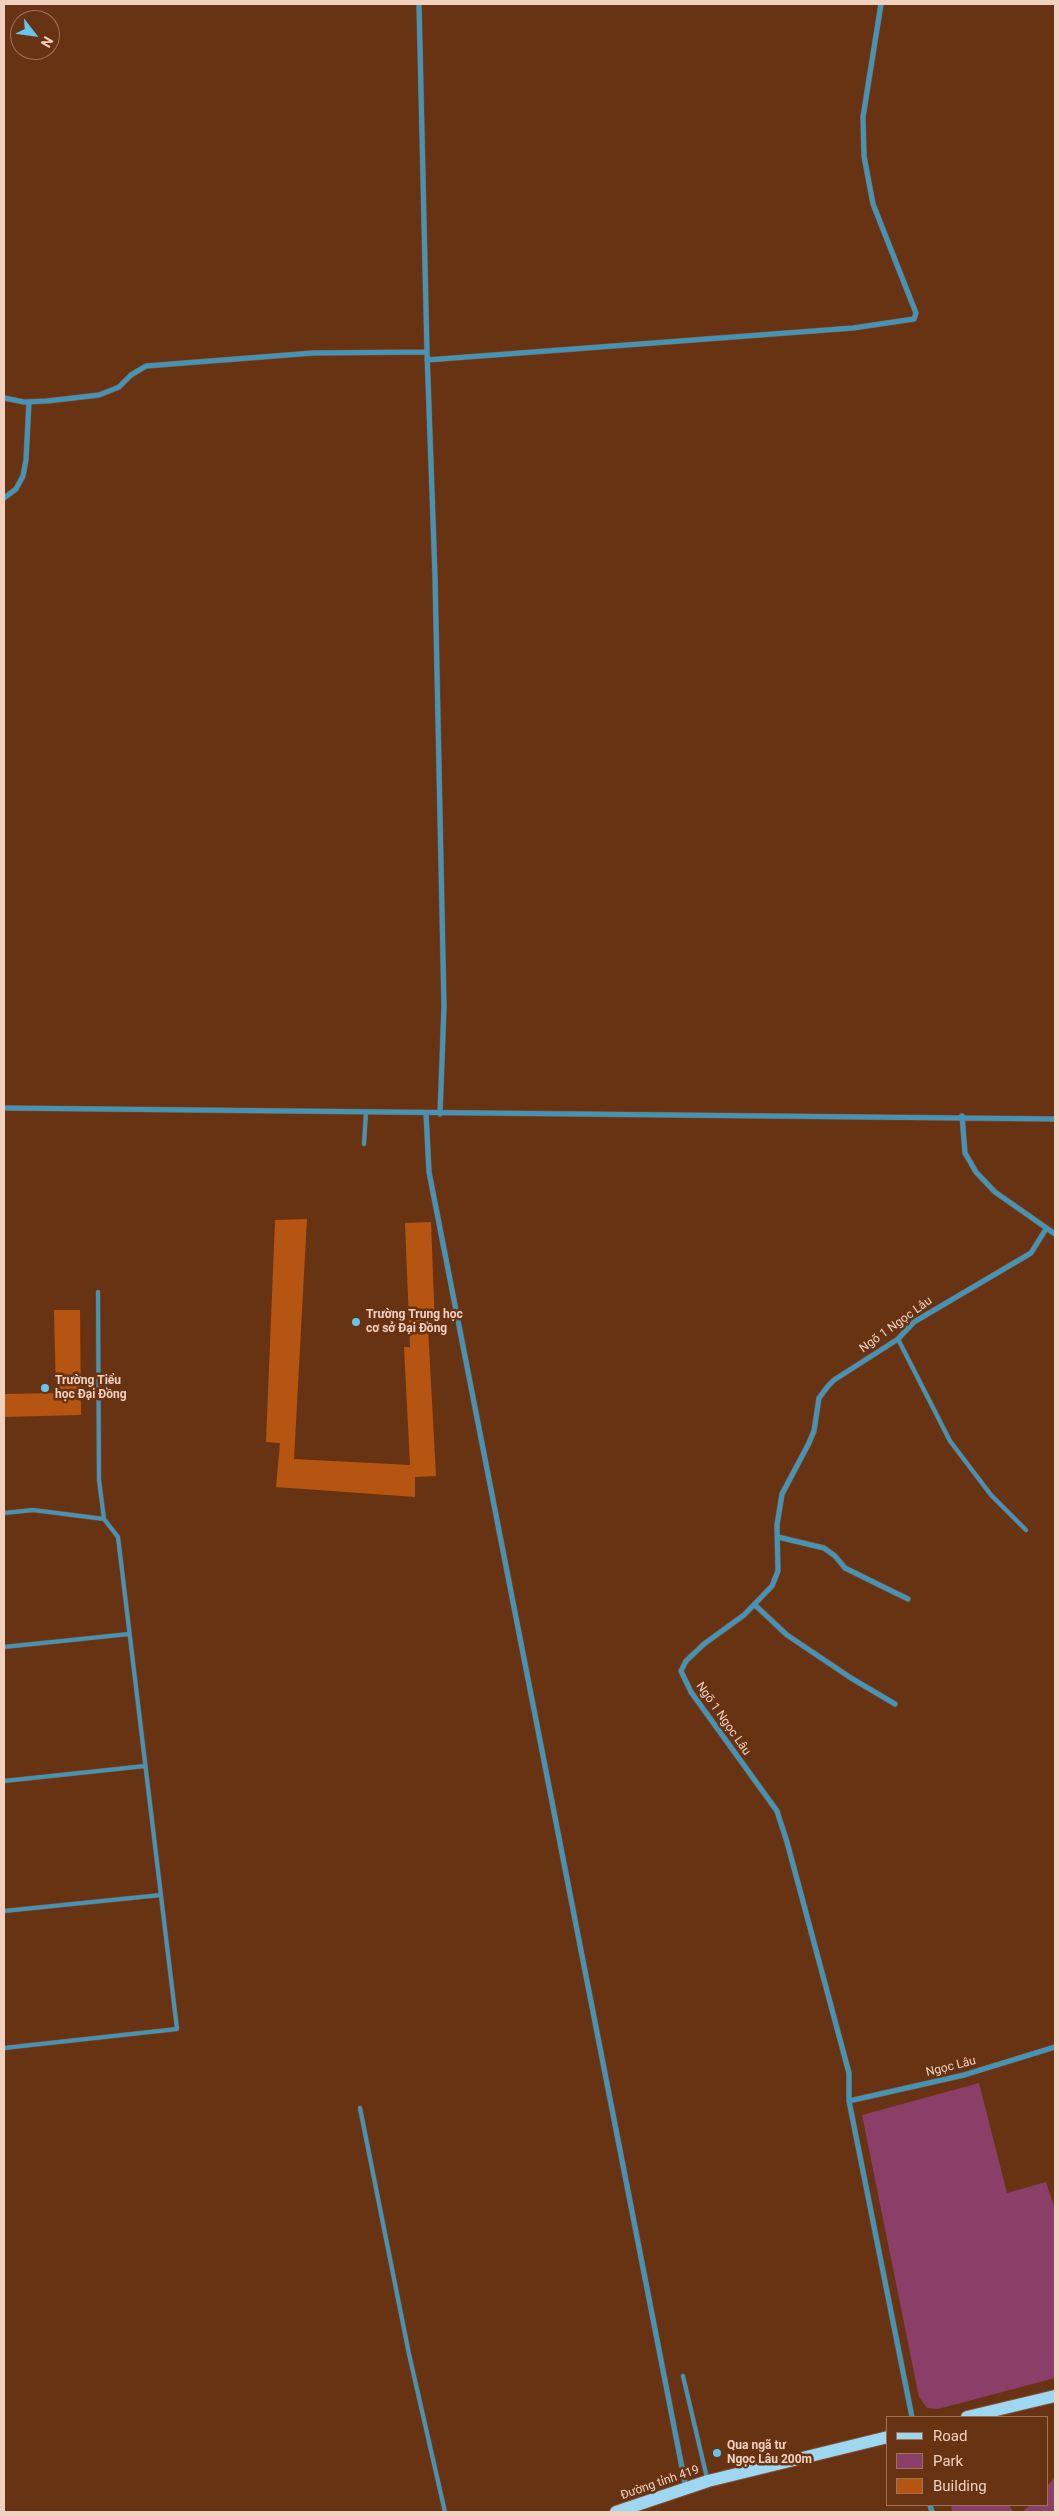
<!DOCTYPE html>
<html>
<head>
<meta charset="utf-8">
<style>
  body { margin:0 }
  #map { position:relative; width:1059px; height:2516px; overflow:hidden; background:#683313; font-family:Roboto,sans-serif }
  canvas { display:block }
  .frame { position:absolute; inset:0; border:5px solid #f1d0c0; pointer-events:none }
  .legend { position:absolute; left:886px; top:2416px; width:162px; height:90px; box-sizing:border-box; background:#683313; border:1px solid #9f7258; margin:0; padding:6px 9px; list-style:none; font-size:15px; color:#f1d0c0 }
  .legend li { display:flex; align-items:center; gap:10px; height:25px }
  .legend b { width:25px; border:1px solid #9f7258 }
  .north { position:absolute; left:10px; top:10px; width:50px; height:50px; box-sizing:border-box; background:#683313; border:1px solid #9f7258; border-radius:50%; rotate:120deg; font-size:14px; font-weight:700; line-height:20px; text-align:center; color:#f1d0c0 }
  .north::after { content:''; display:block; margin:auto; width:18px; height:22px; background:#65c5ee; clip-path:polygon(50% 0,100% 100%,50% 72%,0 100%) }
</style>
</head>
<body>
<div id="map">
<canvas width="1059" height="2516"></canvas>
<div class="frame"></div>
<ul class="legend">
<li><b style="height:6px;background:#9ed7f2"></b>Road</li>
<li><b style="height:14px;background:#893f67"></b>Park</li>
<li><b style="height:14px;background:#b55511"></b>Building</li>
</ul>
<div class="north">N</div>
</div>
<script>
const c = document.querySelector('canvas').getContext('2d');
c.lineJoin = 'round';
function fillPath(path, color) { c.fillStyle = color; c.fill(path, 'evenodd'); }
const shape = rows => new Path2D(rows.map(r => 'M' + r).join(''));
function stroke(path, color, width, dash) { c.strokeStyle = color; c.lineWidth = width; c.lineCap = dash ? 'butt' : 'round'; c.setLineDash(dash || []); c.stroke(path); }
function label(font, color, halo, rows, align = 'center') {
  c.font = font + ' Roboto,sans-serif'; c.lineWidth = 5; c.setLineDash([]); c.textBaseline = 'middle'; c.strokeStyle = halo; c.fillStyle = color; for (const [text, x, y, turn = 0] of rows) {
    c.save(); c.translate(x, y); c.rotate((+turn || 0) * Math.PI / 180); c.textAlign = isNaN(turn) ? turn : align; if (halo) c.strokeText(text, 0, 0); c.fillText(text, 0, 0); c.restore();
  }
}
fillPath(shape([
  [979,2083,1007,2193,1046,2182,1055,2209,1055,2378,938,2409,927,2408,919,2397,862,2115],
  [1055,2477,1055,2512,1022,2512,1030,2505,1048,2505,1048,2485],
  [951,2505,1009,2505,1013,2512,952,2512]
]), '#893f67');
fillPath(shape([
  [307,1219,294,1459,410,1465,404,1347,410,1347,405,1223,431,1222,435,1327,428,1328,436,1476,415,1477,415,1497,276,1487,280,1443,266,1442,275,1220],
  [54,1310,80,1310,81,1415,4,1417,4,1394,56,1393]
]), '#b55511');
const lane = shape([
  [364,1144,366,1112],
  [898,1339,950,1441,991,1495,1026,1530],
  [4,1513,33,1510,104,1519],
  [4,1647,129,1634],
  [4,1781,145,1766],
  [4,1911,161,1895],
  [4,2048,177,2029,118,1537,104,1519,99,1480,98,1292],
  [360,2108,409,2354,445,2512],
  [683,2376,707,2478]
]);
const street = shape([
  [419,4,427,352],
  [427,360,853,328,914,319,916,313,873,204,864,156,863,117,881,4],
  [4,398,24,402,47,401,99,395,119,387,131,375,146,366,313,353,427,352,435,576,444,1007,440,1114],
  [4,498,16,489,23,476,26,460,29,402],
  [4,1108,1055,1119],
  [426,1113,429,1172,686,2488],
  [962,1116,965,1153,976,1172,995,1192,1055,1234],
  [778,1537,824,1548,835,1556,845,1568,908,1599],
  [755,1605,787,1635,851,1678,895,1704],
  [849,2101,964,2075,1055,2047],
  [912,2417,849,2101,849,2073,787,1842,777,1811,691,1692,681,1671,686,1661,704,1644,744,1615,772,1586,778,1571,777,1525,782,1494,809,1443,814,1431,819,1398,828,1386,834,1380,898,1339,914,1322,1031,1253,1046,1229],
  [930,2505,932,2512]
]);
const primary = shape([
  [967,2417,1055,2396],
  [616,2512,708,2481,888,2437]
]);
stroke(lane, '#814f32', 5);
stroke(street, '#814f32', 6);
stroke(primary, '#814f32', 14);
stroke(lane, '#4594b6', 4);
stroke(street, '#4594b6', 5);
stroke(primary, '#9ed7f2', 12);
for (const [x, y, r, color] of [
  [356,1322,5,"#65c5ee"],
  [45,1388,5,"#65c5ee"],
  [717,2453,5,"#65c5ee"]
]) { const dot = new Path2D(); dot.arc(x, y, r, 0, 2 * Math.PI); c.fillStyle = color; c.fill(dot); stroke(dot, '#683313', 2); }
label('bold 12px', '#f1d0c0', '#683313', [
  ["Trường Trung học",366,1315],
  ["cơ sở Đại Đồng",366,1329],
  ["Trường Tiểu",55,1381],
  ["học Đại Đồng",55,1395],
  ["Qua ngã tư",727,2446],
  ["Ngọc Lâu 200m",727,2460]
], 'left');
label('12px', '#f1d0c0', '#683313', [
  ["Ngõ 1 Ngọc Lâu",896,1325,-36],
  ["Ngõ 1 Ngọc Lâu",723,1719,55],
  ["Ngọc Lâu",951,2067,-14],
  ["Đường tỉnh 419",660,2483,-19]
]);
</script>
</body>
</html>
